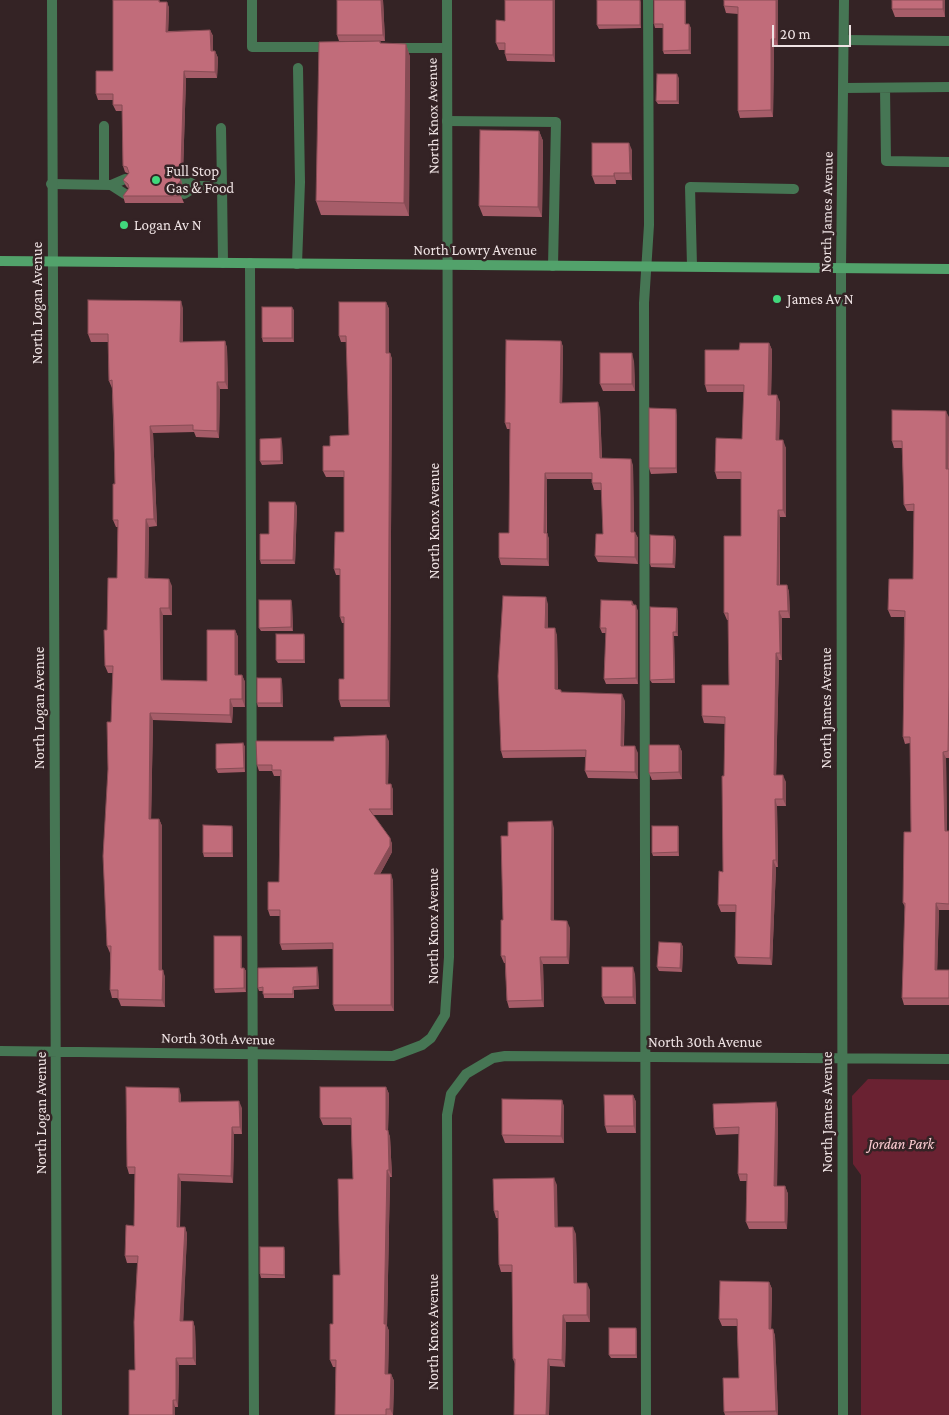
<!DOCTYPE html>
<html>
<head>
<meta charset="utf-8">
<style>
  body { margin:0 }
  #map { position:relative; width:949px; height:1415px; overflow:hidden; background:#342325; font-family:"Crimson Pro",serif }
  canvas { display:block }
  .scale { position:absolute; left:772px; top:25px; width:79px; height:22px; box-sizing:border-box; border:2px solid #efe3e4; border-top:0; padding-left:6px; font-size:15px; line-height:18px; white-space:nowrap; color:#efe3e4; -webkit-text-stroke:4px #342325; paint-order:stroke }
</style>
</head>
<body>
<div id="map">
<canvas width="949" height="1415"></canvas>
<div class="scale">20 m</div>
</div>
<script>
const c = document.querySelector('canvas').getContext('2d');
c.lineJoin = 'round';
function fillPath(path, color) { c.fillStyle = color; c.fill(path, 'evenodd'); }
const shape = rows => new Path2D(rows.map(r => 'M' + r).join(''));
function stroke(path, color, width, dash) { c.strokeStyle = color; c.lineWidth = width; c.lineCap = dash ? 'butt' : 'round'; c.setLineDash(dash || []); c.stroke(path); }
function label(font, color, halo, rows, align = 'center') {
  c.font = font + ' "Crimson Pro",serif'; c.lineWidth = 5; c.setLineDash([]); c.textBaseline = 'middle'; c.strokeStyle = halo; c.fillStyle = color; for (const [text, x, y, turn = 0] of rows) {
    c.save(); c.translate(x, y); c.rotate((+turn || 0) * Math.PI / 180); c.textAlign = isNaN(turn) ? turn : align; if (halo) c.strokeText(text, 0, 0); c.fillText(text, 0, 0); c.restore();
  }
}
fillPath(shape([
  [868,1079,949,1080,949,1415,861,1415,861,1175,853,1164,852,1096]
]), '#6a2232');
stroke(shape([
  [252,0,252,47,331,47],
  [844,40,949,41],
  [393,48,447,48],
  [844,88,949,87],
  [885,88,886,161,949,162],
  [447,121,556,122,553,266],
  [104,126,104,185],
  [221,128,222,186],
  [183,179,197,186,222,186,223,263],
  [51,184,111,185,125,179],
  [111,185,125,194],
  [184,194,197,186],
  [250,263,254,1415],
  [297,264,300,182,298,68],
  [692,266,690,187,794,189],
  [646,1415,644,303,649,225,648,0]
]), '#467654', 10);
stroke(shape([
  [52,0,57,1415],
  [0,1051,393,1056,422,1045,431,1038,445,1015,449,957,447,0],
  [448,1415,447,1115,451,1094,466,1074,493,1058,505,1056,949,1059],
  [843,1415,841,268,844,0]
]), '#467654', 10);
stroke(shape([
  [0,261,949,269]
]), '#52a26b', 10);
fillPath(shape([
  [160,0,160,2,167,2,169,8,168,31,210,30,213,36,213,51,215,51,218,58,217,78,186,78,183,172,179,174,177,177,181,180,183,187,178,193,181,196,184,203,125,203,123,196,129,189,126,186,123,180,129,174,125,172,123,166,122,111,116,111,113,105,113,100,98,100,96,94,113,71],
  [337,0,383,0,385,41,339,41,337,35],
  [505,0,555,0,555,62,507,61,505,54,505,50,499,50,496,43,505,21],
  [778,0,778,46,774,46,773,117,740,118,738,111,738,14,726,13,724,6],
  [892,0,945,0,945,17,895,17,892,9],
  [641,2,641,28,599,29,597,25],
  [686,2,686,24,691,28,691,54,664,54,663,51,663,28,655,28,654,24],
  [380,41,381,43,406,44,410,57,409,216,321,215,316,201],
  [679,78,679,104,658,104,656,101],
  [539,131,543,141,542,217,483,216,479,206],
  [632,150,632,180,616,180,616,184,595,184,592,176],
  [386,302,389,309,389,353,390,353,392,359,390,707,341,707,339,700,344,679,344,623,342,623,340,617,340,575,336,575,334,569,344,532,344,477,326,477,323,471,330,446,349,435,347,342,341,342,339,336],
  [183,308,183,342,225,341,227,348,228,389,220,389,219,438,196,437,194,432,153,433,157,526,149,527,148,578,172,586,172,615,163,615,163,680,207,681,235,630,238,637,238,675,242,675,245,682,245,707,233,707,232,723,153,720,151,819,159,819,162,826,162,970,165,977,165,1007,121,1006,118,998,112,998,110,990,110,953,107,946,113,673,108,673,105,666,107,630,117,578,118,527,116,527,113,520,115,484,112,388,109,381,108,342,91,342,88,334],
  [294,310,294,342,263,342,262,338],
  [561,341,563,347,562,403,600,408,602,458,633,465,634,532,638,538,638,564,598,562,595,556,603,534,602,490,594,490,592,483,592,479,547,479,547,533,549,539,549,566,501,565,499,558,509,533,510,429,507,429,505,423],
  [769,343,772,350,771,395,780,402,779,440,786,448,786,517,780,517,780,585,787,585,789,592,790,618,782,618,782,660,779,660,776,775,786,782,786,806,777,806,778,867,776,867,772,965,738,964,735,957,736,912,721,912,718,905,723,872,725,724,704,723,702,716,729,685,728,620,727,620,724,613,741,536,741,479,717,479,715,472,742,439,744,392,707,392,705,385],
  [634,361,635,391,603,391,600,384],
  [677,415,677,473,651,474,649,468],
  [949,417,949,758,946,758,947,831,949,831,949,910,939,910,937,970,949,970,949,1005,904,1005,902,998,905,907,903,903,911,832,910,743,905,744,903,737,904,617,891,617,888,610,913,579,914,511,907,511,904,505,902,448,894,448,892,441],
  [282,442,283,464,262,465,260,461],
  [297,506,295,564,261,564,260,560,269,534],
  [676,540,675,568,651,567,650,564],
  [291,600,292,604,293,631,261,631,259,628],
  [632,601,634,605,638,611,638,684,606,684,604,679,606,633,602,633,600,628],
  [548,604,548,628,557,635,558,689,562,692,625,701,624,746,638,753,638,779,588,778,585,771,585,757,503,758,501,751],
  [678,611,678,636,674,636,675,683,652,683,650,680],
  [305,637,305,663,278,663,276,660],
  [281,678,282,681,283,707,258,707,257,703],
  [389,741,388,784,391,784,393,790,393,815,373,815,390,838,392,844,392,852,380,874,393,880,394,1011,335,1011,333,1005,333,949,282,950,280,944,280,916,270,916,268,910,279,882,280,776,274,776,272,771,259,771,257,765],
  [243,743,245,747,245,772,218,773,216,769],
  [679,745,682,752,682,779,652,780,649,773],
  [678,826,679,830,679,856,653,856,652,853],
  [554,828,554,920,570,928,569,964,543,964,544,1007,509,1008,507,1001,505,963,504,963,501,956,508,836],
  [233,829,233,857,204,857,203,853],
  [241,936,242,939,242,968,244,968,246,971,246,992,215,993,214,989],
  [681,943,683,947,682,972,659,971,657,967],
  [318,970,319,989,294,990,294,998,264,998,263,991,259,991,258,988],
  [635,974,636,1004,605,1004,602,997],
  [386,1087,389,1094,388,1131,390,1137,392,1177,390,1177,387,1326,389,1331,388,1374,391,1374,394,1381,393,1415,335,1415,336,1367,333,1367,330,1360,333,1324,340,1275,353,1179,351,1125,323,1125,320,1118],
  [181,1095,181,1102,242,1108,242,1134,234,1134,233,1183,181,1181,180,1227,185,1227,187,1234,183,1321,193,1321,195,1328,196,1365,179,1365,178,1407,175,1407,135,1370,137,1263,127,1263,125,1256,134,1226,135,1174,129,1174,127,1167],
  [633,1095,636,1102,636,1133,607,1133,605,1126],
  [562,1100,564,1107,564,1143,505,1143,502,1135],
  [778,1109,777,1186,785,1186,788,1194,787,1229,749,1229,746,1222,747,1181,740,1181,738,1174,739,1134,716,1135,714,1128],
  [557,1185,557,1227,576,1234,577,1283,590,1290,590,1322,566,1322,565,1367,550,1366,549,1415,514,1415,515,1364,513,1359,512,1272,501,1272,499,1265,498,1218,496,1218,494,1211],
  [285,1251,285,1278,261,1278,260,1274],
  [769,1282,772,1289,771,1329,773,1329,775,1336,778,1415,725,1415,724,1412,739,1378,737,1326,722,1326,719,1319],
  [637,1331,637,1358,611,1358,609,1355]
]), '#a65d69');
fillPath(shape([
  [381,0,383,0,385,41,383,35],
  [553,0,555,0,555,62,553,55],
  [640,0,641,2,641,28,640,25],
  [685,0,686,2,686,28,685,24],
  [776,0,778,0,778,46,776,39],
  [943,0,945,0,945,17,943,9],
  [167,2,169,8,168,38,166,32],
  [689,24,691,28,691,54,689,50],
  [210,30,213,36,213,58,211,51],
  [771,39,774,46,773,117,771,110],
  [406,44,410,57,409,216,404,203],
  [215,51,218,58,217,78,215,72],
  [184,71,186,78,183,172,181,166],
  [677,74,679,78,679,104,677,101],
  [539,131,543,141,542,217,538,207],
  [629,143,632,150,632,180,630,173],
  [176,167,179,174,176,179,174,173],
  [614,173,616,180,616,184,614,176],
  [181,180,183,187,177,195,175,188],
  [181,301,183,308,183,349,180,342],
  [386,302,389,309,389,359,386,353],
  [292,307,294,310,294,342,292,338],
  [225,341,227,348,228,389,225,382],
  [561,341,563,347,562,410,560,403],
  [769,343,772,350,771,402,768,395],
  [390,353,392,359,390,707,388,700],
  [632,353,634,361,635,391,632,384],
  [217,382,220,389,219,438,217,431],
  [777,395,780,402,779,447,776,440],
  [598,402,600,408,602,464,600,458],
  [676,409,677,415,677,473,676,468],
  [946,411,949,417,948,475,946,469],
  [150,426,153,433,157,526,154,519],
  [281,438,282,442,283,464,281,461],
  [783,440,786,448,786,517,783,510],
  [631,459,633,465,634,538,631,532],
  [545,473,547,479,546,539,544,533],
  [295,502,297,506,295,564,293,560],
  [778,510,780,517,779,592,777,585],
  [146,519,149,527,148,586,145,578],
  [635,532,638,538,638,564,635,557],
  [547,533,549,539,549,566,547,559],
  [674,536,676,540,675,568,673,564],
  [169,579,172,586,172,615,169,608],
  [787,585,789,592,790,618,788,611],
  [546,597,548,604,548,635,545,628],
  [291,600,292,604,293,631,291,627],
  [636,605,638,611,638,684,636,678],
  [160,608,163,615,163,687,161,680],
  [677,608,678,611,678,636,676,632],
  [779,611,782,618,782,660,780,653],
  [555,628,557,635,558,696,555,689],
  [235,630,238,637,238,682,235,675],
  [673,632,674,636,675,683,674,679],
  [304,634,305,637,305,663,304,660],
  [776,653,779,660,776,782,774,775],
  [242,675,245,682,245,707,242,699],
  [281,678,282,681,283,707,281,703],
  [622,694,625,701,623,753,621,746],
  [230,699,233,707,232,723,230,715],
  [150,713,153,720,151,826,149,819],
  [386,735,389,741,388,790,386,784],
  [243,743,245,747,245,772,244,768],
  [679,745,682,752,682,779,679,772],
  [635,746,638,753,638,779,635,772],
  [943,752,946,758,947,838,945,831],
  [783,775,786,782,786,806,783,799],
  [391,784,393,790,393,815,391,809],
  [775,799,777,806,778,867,776,860],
  [159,819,162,826,162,977,159,970],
  [552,821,554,828,554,928,551,920],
  [232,826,233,829,233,857,232,853],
  [678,826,679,830,679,856,678,852],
  [390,838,392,844,392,852,377,880,374,874],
  [773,860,776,867,772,965,770,958],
  [391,874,393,880,394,1011,391,1005],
  [936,903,939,910,937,977,935,970],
  [567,921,570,928,569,964,567,957],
  [241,936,242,939,242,972,241,968],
  [681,943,683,947,682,972,680,968],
  [540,957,543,964,544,1007,542,1000],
  [317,967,318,970,319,989,317,986],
  [633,967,635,974,636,1004,633,997],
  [244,968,246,971,246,992,244,988],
  [163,970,165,977,165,1007,162,1000],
  [386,1087,389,1094,388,1131,390,1137,392,1177,389,1170,386,1130],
  [179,1088,181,1095,181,1109,179,1102],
  [633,1095,636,1102,636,1133,634,1126],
  [562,1100,564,1107,564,1143,561,1136],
  [239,1101,242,1108,242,1134,240,1127],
  [776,1102,778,1109,777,1193,774,1186],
  [232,1127,234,1134,233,1183,231,1176],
  [387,1170,390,1177,387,1326,389,1331,388,1381,385,1374,384,1324],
  [178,1174,181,1181,179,1233,177,1227],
  [554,1178,557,1185,558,1234,555,1227],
  [785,1186,788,1194,787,1229,785,1222],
  [185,1227,187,1234,183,1328,180,1321],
  [573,1227,576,1234,577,1290,574,1283],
  [284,1247,285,1251,285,1278,284,1275],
  [769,1282,772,1289,771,1336,769,1329],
  [587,1283,590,1290,590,1322,587,1315],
  [563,1315,566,1322,565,1367,562,1360],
  [193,1321,195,1328,196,1365,193,1358],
  [636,1328,637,1331,637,1358,636,1355],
  [773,1329,775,1336,778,1415,777,1415,776,1411],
  [176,1358,179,1365,178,1407,176,1400],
  [548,1359,550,1366,549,1415,546,1415],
  [391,1374,394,1381,393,1415,390,1409],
  [173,1400,175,1407,175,1415,173,1415]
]), '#874c55');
const building = shape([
  [113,0,159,0,159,2,167,2,166,32,210,30,211,51,215,51,215,72,184,71,181,166,176,167,174,173,181,180,175,188,181,196,123,196,129,188,128,184,123,180,129,173,127,167,123,166,122,105,113,105,113,94,96,94,96,71,113,71,113,0],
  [337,0,381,0,383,35,337,35,337,0],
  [505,0,553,0,553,55,505,54,505,43,496,43,496,20,505,21,505,0],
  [597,0,640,0,640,25,597,25,597,0],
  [654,0,685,0,685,24,689,24,689,50,663,51,663,24,654,24,654,0],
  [724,0,776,0,776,39,771,39,771,110,738,111,738,7,724,6,724,0],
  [892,0,943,0,943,9,892,9,892,0],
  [380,41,380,43,406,44,404,203,316,201,319,42,380,41],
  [657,74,677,74,677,101,656,101,657,74],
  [480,130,539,131,538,207,479,206,480,130],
  [592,143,629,143,630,173,614,173,614,176,592,176,592,143],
  [88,300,181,301,180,342,225,341,225,382,217,382,217,431,193,430,193,425,150,426,154,519,146,519,145,578,169,579,169,608,160,608,161,680,207,681,207,630,235,630,235,675,242,675,242,699,230,699,230,715,150,713,149,819,159,819,159,970,163,970,162,1000,118,999,118,990,110,990,111,946,107,946,103,856,108,769,107,722,111,722,113,666,105,666,104,630,107,630,108,578,117,578,118,520,113,520,113,484,115,484,114,427,112,380,109,381,108,334,88,334,88,300],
  [339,302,386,302,386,353,390,353,388,700,339,700,339,679,344,679,344,617,340,617,340,569,334,569,335,532,344,532,344,471,323,471,323,446,330,446,330,436,349,435,346,336,339,336,339,302],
  [262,307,292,307,292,338,262,338,262,307],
  [506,340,561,341,560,403,598,402,600,458,631,459,631,532,635,532,635,557,595,556,596,534,603,534,601,483,592,483,592,473,545,473,544,533,547,533,547,559,499,558,499,533,509,533,510,423,505,423,506,340],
  [740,343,769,343,768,395,777,395,776,440,783,440,783,510,778,510,777,585,787,585,788,611,779,611,780,653,776,653,774,775,783,775,783,799,775,799,776,860,773,860,770,958,735,957,736,905,718,905,719,871,723,872,722,776,724,776,725,717,702,716,702,685,729,685,728,613,724,613,724,536,741,536,741,472,715,472,716,438,742,439,744,385,705,385,705,350,739,350,740,343],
  [600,353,632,353,632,384,600,384,600,353],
  [649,408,676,409,676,468,649,468,649,408],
  [892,410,946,411,946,469,949,469,949,687,948,751,943,752,945,831,949,831,949,904,936,903,935,970,949,970,949,998,902,998,905,903,903,903,904,832,911,832,910,737,903,737,905,611,888,610,889,579,913,579,914,504,904,505,902,441,892,441,892,410],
  [281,438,281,461,260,461,260,439,281,438],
  [269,502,295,502,293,560,260,560,260,534,269,534,269,502],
  [650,535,674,536,673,564,650,564,650,535],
  [503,596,546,597,545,628,555,628,555,689,561,690,561,692,622,694,621,746,635,746,635,772,585,771,586,750,501,751,498,676,503,596],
  [259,600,291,600,291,627,259,628,259,600],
  [601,600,632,601,632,605,636,605,636,678,604,679,606,628,600,628,601,600],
  [650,607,677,608,676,632,673,632,674,679,650,680,650,607],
  [276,634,304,634,304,660,276,660,276,634],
  [257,678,281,678,281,703,257,703,257,678],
  [386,735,386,784,391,784,391,809,369,809,390,838,390,846,374,874,391,874,391,1005,333,1005,333,943,280,944,280,910,268,910,268,882,279,882,281,770,272,770,272,765,257,765,256,741,334,741,334,737,386,735],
  [243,743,244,768,216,769,216,744,243,743],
  [649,745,679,745,679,772,649,773,649,745],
  [552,821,551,920,567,921,567,957,540,957,542,1000,507,1001,505,956,501,956,501,920,503,920,501,836,508,836,508,822,552,821],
  [203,825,232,826,232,853,203,853,203,825],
  [652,826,678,826,678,852,652,853,652,826],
  [214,936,241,936,241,968,244,968,244,988,214,989,214,936],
  [659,942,681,943,680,968,657,967,659,942],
  [317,967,317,986,293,987,293,994,263,994,263,987,258,988,258,968,317,967],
  [602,967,633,967,633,997,602,997,602,967],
  [126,1087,179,1088,179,1102,239,1101,240,1127,232,1127,231,1176,178,1174,177,1227,185,1227,180,1321,193,1321,193,1358,176,1358,176,1400,173,1400,173,1415,129,1415,129,1370,135,1370,134,1322,138,1256,125,1256,126,1225,134,1226,135,1167,127,1167,126,1087],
  [320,1087,386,1087,386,1130,388,1130,389,1170,387,1170,384,1324,386,1324,385,1374,391,1374,390,1409,386,1409,386,1415,335,1415,336,1360,330,1360,330,1324,333,1324,333,1275,340,1275,338,1179,353,1179,351,1118,320,1118,320,1087],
  [604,1095,633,1095,634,1126,605,1126,604,1095],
  [502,1099,562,1100,561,1136,502,1135,502,1099],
  [776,1102,774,1186,785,1186,785,1222,746,1222,747,1174,738,1174,739,1127,714,1128,713,1104,776,1102],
  [554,1178,555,1227,573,1227,574,1283,587,1283,587,1315,563,1315,562,1360,548,1359,546,1415,514,1415,515,1359,513,1359,512,1265,499,1265,498,1211,494,1211,493,1179,554,1178],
  [260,1247,284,1247,284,1275,260,1274,260,1247],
  [720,1281,769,1282,769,1329,773,1329,776,1411,724,1412,723,1378,739,1378,737,1319,719,1319,720,1281],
  [609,1328,636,1328,636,1355,609,1355,609,1328]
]);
fillPath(building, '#c16c7a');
stroke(building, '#874c55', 1);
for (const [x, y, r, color] of [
  [156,180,5,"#41d77c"],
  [124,225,5,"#41d77c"],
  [777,299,5,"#41d77c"]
]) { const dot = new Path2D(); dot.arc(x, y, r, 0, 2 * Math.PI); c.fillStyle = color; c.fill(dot); stroke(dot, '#342325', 2); }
label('15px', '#efe3e4', '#342325', [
  ["North Knox Avenue",433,116,-91],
  ["North James Avenue",827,212,-89],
  ["North Lowry Avenue",475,250],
  ["North Logan Avenue",37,303,-90],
  ["North Knox Avenue",434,521,-90],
  ["North Logan Avenue",39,708,-90],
  ["North James Avenue",826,708,-90],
  ["North Knox Avenue",433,926,-90],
  ["North 30th Avenue",218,1039,1],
  ["North 30th Avenue",705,1042],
  ["North James Avenue",827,1112,-90],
  ["North Logan Avenue",41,1113,-90],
  ["North Knox Avenue",433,1332,-90]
]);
label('15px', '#efe3e4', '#342325', [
  ["Full Stop",166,171],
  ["Gas & Food",166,188],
  ["Logan Av N",134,225],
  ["James Av N",787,299]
], 'left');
label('italic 15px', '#fdcdd3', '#342325', [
  ["Jordan Park",901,1144]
]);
</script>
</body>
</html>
